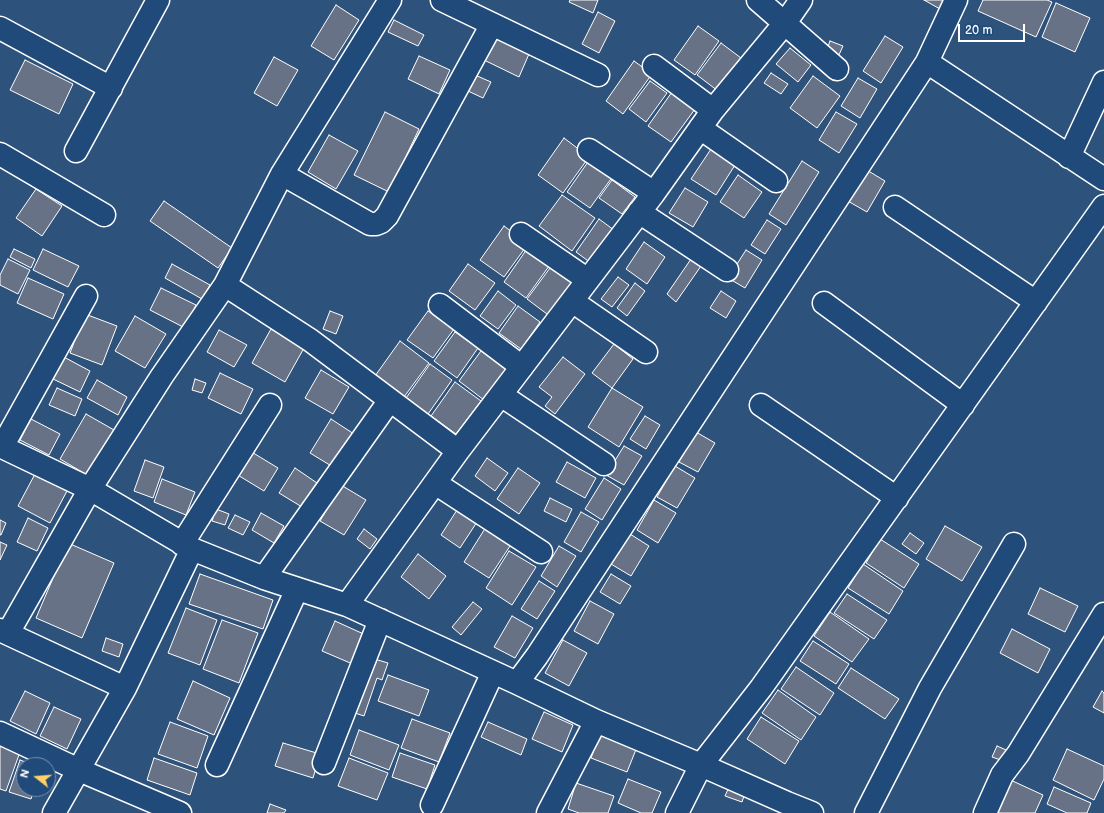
<!DOCTYPE html>
<html>
<head>
<meta charset="utf-8">
<style>
  body { margin:0 }
  #map { position:relative; width:1104px; height:813px; overflow:hidden; background:#2d527c; font-family:"Balsamiq Sans",sans-serif }
  canvas { display:block }
  .north { position:absolute; left:16px; top:757px; width:40px; height:40px; box-sizing:border-box; background:#1f4a7a; border:1px solid #7992af; border-radius:50%; rotate:287deg; font-size:11px; font-weight:700; line-height:16px; text-align:center; color:#fff }
  .north::after { content:''; display:block; margin:auto; width:14px; height:18px; background:#ffd166; clip-path:polygon(50% 0,100% 100%,50% 72%,0 100%) }
  .scale { position:absolute; left:958px; top:24px; width:67px; height:18px; box-sizing:border-box; border:2px solid #fff; border-top:0; padding-left:5px; font-size:12px; line-height:14px; white-space:nowrap; color:#fff; -webkit-text-stroke:3px #1f4a7a; paint-order:stroke }
</style>
</head>
<body>
<div id="map">
<canvas width="1104" height="813"></canvas>
<div class="north">N</div>
<div class="scale">20 m</div>
</div>
<script>
const c = document.querySelector('canvas').getContext('2d');
c.lineJoin = 'round';
function fillPath(path, color) { c.fillStyle = color; c.fill(path, 'evenodd'); }
const shape = rows => new Path2D(rows.map(r => 'M' + r).join(''));
function stroke(path, color, width, dash) { c.strokeStyle = color; c.lineWidth = width; c.lineCap = dash ? 'butt' : 'round'; c.setLineDash(dash || []); c.stroke(path); }
const building = shape([
  [570,0,598,0,593,13,569,2,570,0],
  [924,0,944,0,940,9,924,0],
  [983,0,1047,0,1052,2,1036,37,978,11,983,0],
  [1056,3,1090,18,1075,52,1042,37,1056,3],
  [336,5,359,20,334,60,311,46,336,5],
  [598,12,615,21,599,53,582,44,598,12],
  [394,20,424,35,418,46,388,32,394,20],
  [698,26,719,41,695,75,674,60,698,26],
  [885,36,903,47,881,83,863,71,885,36],
  [495,38,529,54,519,77,484,60,495,38],
  [830,41,843,46,838,57,826,52,830,41],
  [721,43,741,58,718,91,697,75,721,43],
  [790,48,811,65,798,82,776,64,790,48],
  [419,56,450,70,439,94,408,79,419,56],
  [274,57,298,70,277,106,254,93,274,57],
  [25,60,73,84,59,114,10,90,25,60],
  [634,61,652,74,623,114,606,101,634,61],
  [771,73,788,84,781,94,764,83,771,73],
  [475,75,491,82,483,98,468,91,475,75],
  [813,76,840,96,817,128,790,108,813,76],
  [858,78,877,89,860,118,841,106,858,78],
  [650,81,667,93,646,122,629,109,650,81],
  [672,92,695,109,671,142,648,126,672,92],
  [385,112,419,129,389,192,354,175,385,112],
  [836,112,857,124,839,153,819,140,836,112],
  [329,135,358,151,336,189,308,172,329,135],
  [564,138,589,157,563,193,538,175,564,138],
  [711,149,735,165,716,195,691,179,711,149],
  [590,159,613,176,590,208,567,192,590,159],
  [802,161,819,172,786,225,769,214,802,161],
  [865,169,885,181,867,212,846,200,865,169],
  [738,175,762,192,744,218,720,202,738,175],
  [612,180,635,197,622,214,599,198,612,180],
  [685,188,708,202,693,227,669,213,685,188],
  [36,189,62,206,42,236,16,218,36,189],
  [562,195,595,218,572,251,539,226,562,195],
  [164,201,232,248,218,268,150,221,164,201],
  [599,219,614,230,591,263,576,252,599,219],
  [767,220,781,229,765,254,751,245,767,220],
  [504,226,528,244,504,277,480,260,504,226],
  [644,242,665,257,647,284,626,269,644,242],
  [529,246,552,262,526,298,504,282,529,246],
  [14,249,35,259,31,268,10,257,14,249],
  [43,249,79,266,68,287,33,270,43,249],
  [746,250,762,260,745,288,728,278,746,250],
  [8,259,30,270,18,294,0,285,0,275,8,259],
  [691,259,701,266,676,302,667,294,691,259],
  [172,264,210,285,202,299,165,278,172,264],
  [468,264,495,283,475,310,449,291,468,264],
  [553,264,576,281,551,317,527,299,553,264],
  [618,277,629,285,612,307,601,299,618,277],
  [28,278,64,294,53,319,17,303,28,278],
  [635,283,645,291,627,316,617,308,635,283],
  [161,288,196,305,185,328,150,310,161,288],
  [498,291,516,305,498,329,480,316,498,291],
  [721,291,736,301,726,318,710,308,721,291],
  [518,306,540,322,521,349,499,333,518,306],
  [330,311,343,316,336,334,323,329,330,311],
  [428,311,454,329,433,358,407,340,428,311],
  [85,314,117,326,102,365,70,353,85,314],
  [135,316,166,334,145,368,115,351,135,316],
  [271,329,304,348,285,382,252,363,271,329],
  [219,330,247,345,234,367,207,352,219,330],
  [455,332,478,348,457,378,434,361,455,332],
  [400,341,429,363,404,397,375,376,400,341],
  [614,344,633,359,612,388,592,373,614,344],
  [481,351,506,369,484,400,459,381,481,351],
  [62,356,90,371,80,392,51,378,62,356],
  [563,357,585,374,555,414,545,406,552,397,539,387,563,357],
  [430,364,452,380,428,414,406,398,430,364],
  [321,370,349,387,333,414,305,398,321,370],
  [220,373,253,389,241,414,208,398,220,373],
  [195,379,206,383,202,393,192,390,195,379],
  [97,380,127,397,118,415,87,398,97,380],
  [455,382,481,401,456,434,431,416,455,382],
  [57,388,82,399,75,416,49,405,57,388],
  [612,388,643,407,619,447,588,427,612,388],
  [86,414,114,430,89,476,60,459,86,414],
  [645,416,660,425,646,449,630,439,645,416],
  [31,419,60,434,49,455,20,440,31,419],
  [331,419,354,434,333,467,310,453,331,419],
  [696,432,715,443,698,472,679,462,696,432],
  [624,446,642,456,624,485,606,475,624,446],
  [250,451,278,468,264,491,236,474,250,451],
  [487,458,508,473,495,491,475,476,487,458],
  [145,460,164,467,153,498,134,491,145,460],
  [567,462,596,478,585,498,556,482,567,462],
  [675,466,695,478,677,508,657,497,675,466],
  [295,468,317,483,302,507,279,493,295,468],
  [518,468,540,483,519,514,497,499,518,468],
  [35,474,67,491,50,523,18,506,35,474],
  [604,478,621,489,602,520,585,509,604,478],
  [162,479,195,492,186,515,154,502,162,479],
  [341,485,366,500,344,535,320,521,341,485],
  [550,498,572,509,566,522,544,511,550,498],
  [654,500,676,513,658,543,637,530,654,500],
  [216,509,229,514,225,525,212,521,216,509],
  [457,510,477,522,460,548,441,535,457,510],
  [581,512,599,522,581,552,564,542,581,512],
  [261,513,284,526,274,543,252,530,261,513],
  [235,515,250,522,243,535,228,528,235,515],
  [28,518,48,528,37,551,17,542,28,518],
  [0,520,6,523,1,535,0,535,0,520],
  [945,526,982,547,962,581,926,559,945,526],
  [486,527,512,543,489,578,464,562,486,527],
  [364,529,377,539,370,549,357,539,364,529],
  [910,533,924,543,916,554,902,544,910,533],
  [630,534,649,546,631,576,611,564,630,534],
  [880,539,919,564,904,588,866,563,880,539],
  [0,542,7,545,0,560,0,542],
  [68,543,114,563,82,638,36,618,68,543],
  [559,546,576,556,557,587,541,576,559,546],
  [509,551,536,567,512,605,486,588,509,551],
  [418,554,446,576,429,599,401,577,418,554],
  [863,564,903,591,889,614,848,588,863,564],
  [200,574,273,600,263,629,189,604,200,574],
  [611,574,631,586,620,604,600,592,611,574],
  [539,581,555,591,537,619,521,609,539,581],
  [1040,588,1078,606,1065,632,1028,614,1040,588],
  [847,594,887,620,874,639,834,613,847,594],
  [590,601,614,614,598,644,574,631,590,601],
  [473,602,482,609,461,635,452,627,473,602],
  [186,608,217,620,200,665,168,653,186,608],
  [830,612,869,639,852,662,814,636,830,612],
  [512,616,533,628,515,658,494,647,512,616],
  [222,620,258,633,239,683,203,669,222,620],
  [335,621,368,636,355,665,322,651,335,621],
  [1012,629,1050,649,1038,673,1000,653,1012,629],
  [106,638,123,644,119,657,102,651,106,638],
  [563,640,587,653,569,686,545,673,563,640],
  [813,641,849,664,836,684,800,661,813,641],
  [368,657,388,663,382,680,377,678,364,716,349,711,368,657],
  [796,667,834,693,820,715,781,689,796,667],
  [851,668,899,699,885,719,838,688,851,668],
  [388,675,429,690,419,716,378,701,388,675],
  [193,681,230,698,214,735,177,719,193,681],
  [778,690,816,717,801,740,762,713,778,690],
  [25,691,50,703,36,734,10,721,25,691],
  [1102,691,1104,693,1104,713,1093,707,1102,691],
  [54,707,81,719,67,749,40,736,54,707],
  [544,712,573,725,562,752,532,739,544,712],
  [761,717,799,741,785,764,747,739,761,717],
  [412,719,450,733,439,762,401,748,412,719],
  [170,722,208,736,197,768,158,754,170,722],
  [488,722,527,739,521,755,481,737,488,722],
  [359,730,399,745,389,770,350,755,359,730],
  [600,733,637,747,627,772,591,758,600,733],
  [283,743,320,754,313,778,275,766,283,743],
  [0,745,20,752,6,791,0,789,0,745],
  [997,746,1013,753,1009,763,992,757,997,746],
  [1067,749,1104,766,1104,779,1094,800,1053,780,1067,749],
  [400,753,435,765,427,789,392,777,400,753],
  [154,758,197,773,190,795,147,780,154,758],
  [349,758,388,773,377,800,338,786,349,758],
  [20,760,33,765,24,765,24,789,34,789,31,799,9,792,20,760],
  [1004,777,1043,795,1035,813,1000,813,990,808,1004,777],
  [628,779,661,792,652,813,641,813,618,803,628,779],
  [576,783,614,796,608,813,579,813,568,809,576,783],
  [729,787,745,793,742,802,725,796,729,787],
  [1054,787,1091,803,1087,813,1067,813,1047,804,1054,787],
  [270,804,286,810,284,813,267,813,270,804]
]);
fillPath(building, '#677286');
stroke(building, '#fff', 1);
const street = shape([
  [442,0,598,75],
  [758,0,837,69],
  [0,28,111,88],
  [927,62,1104,179],
  [654,66,713,110],
  [700,128,776,181],
  [589,150,654,193],
  [76,151,158,0],
  [0,154,104,215],
  [1069,157,1104,82],
  [282,174,370,224,376,224,381,222,387,216,492,24],
  [895,207,1036,302],
  [639,212,727,270],
  [521,234,588,280],
  [225,285,310,340,458,451],
  [572,301,646,352],
  [824,303,963,405],
  [440,305,522,367],
  [501,395,604,464],
  [761,405,897,498],
  [0,446,90,489,192,549,264,578,347,605,517,683,596,721,701,765,787,803,812,813],
  [2,447,86,296],
  [435,483,541,552],
  [182,544,270,405],
  [264,578,390,400],
  [347,605,458,451,654,193,713,110,785,23,801,0],
  [0,630,125,688],
  [8,633,90,489,162,376,225,285,282,174,390,0],
  [517,683,537,656,927,62,956,0],
  [0,733,79,770,180,813],
  [324,763,380,620],
  [217,765,297,589],
  [432,805,493,672],
  [54,813,125,688,192,549],
  [548,813,596,721],
  [677,813,701,765,761,688,1104,206],
  [866,813,930,688,1014,544],
  [985,813,1002,775,1018,754,1104,614]
]);
stroke(street, '#fff', 25);
stroke(street, '#1f4a7a', 22);
</script>
</body>
</html>
